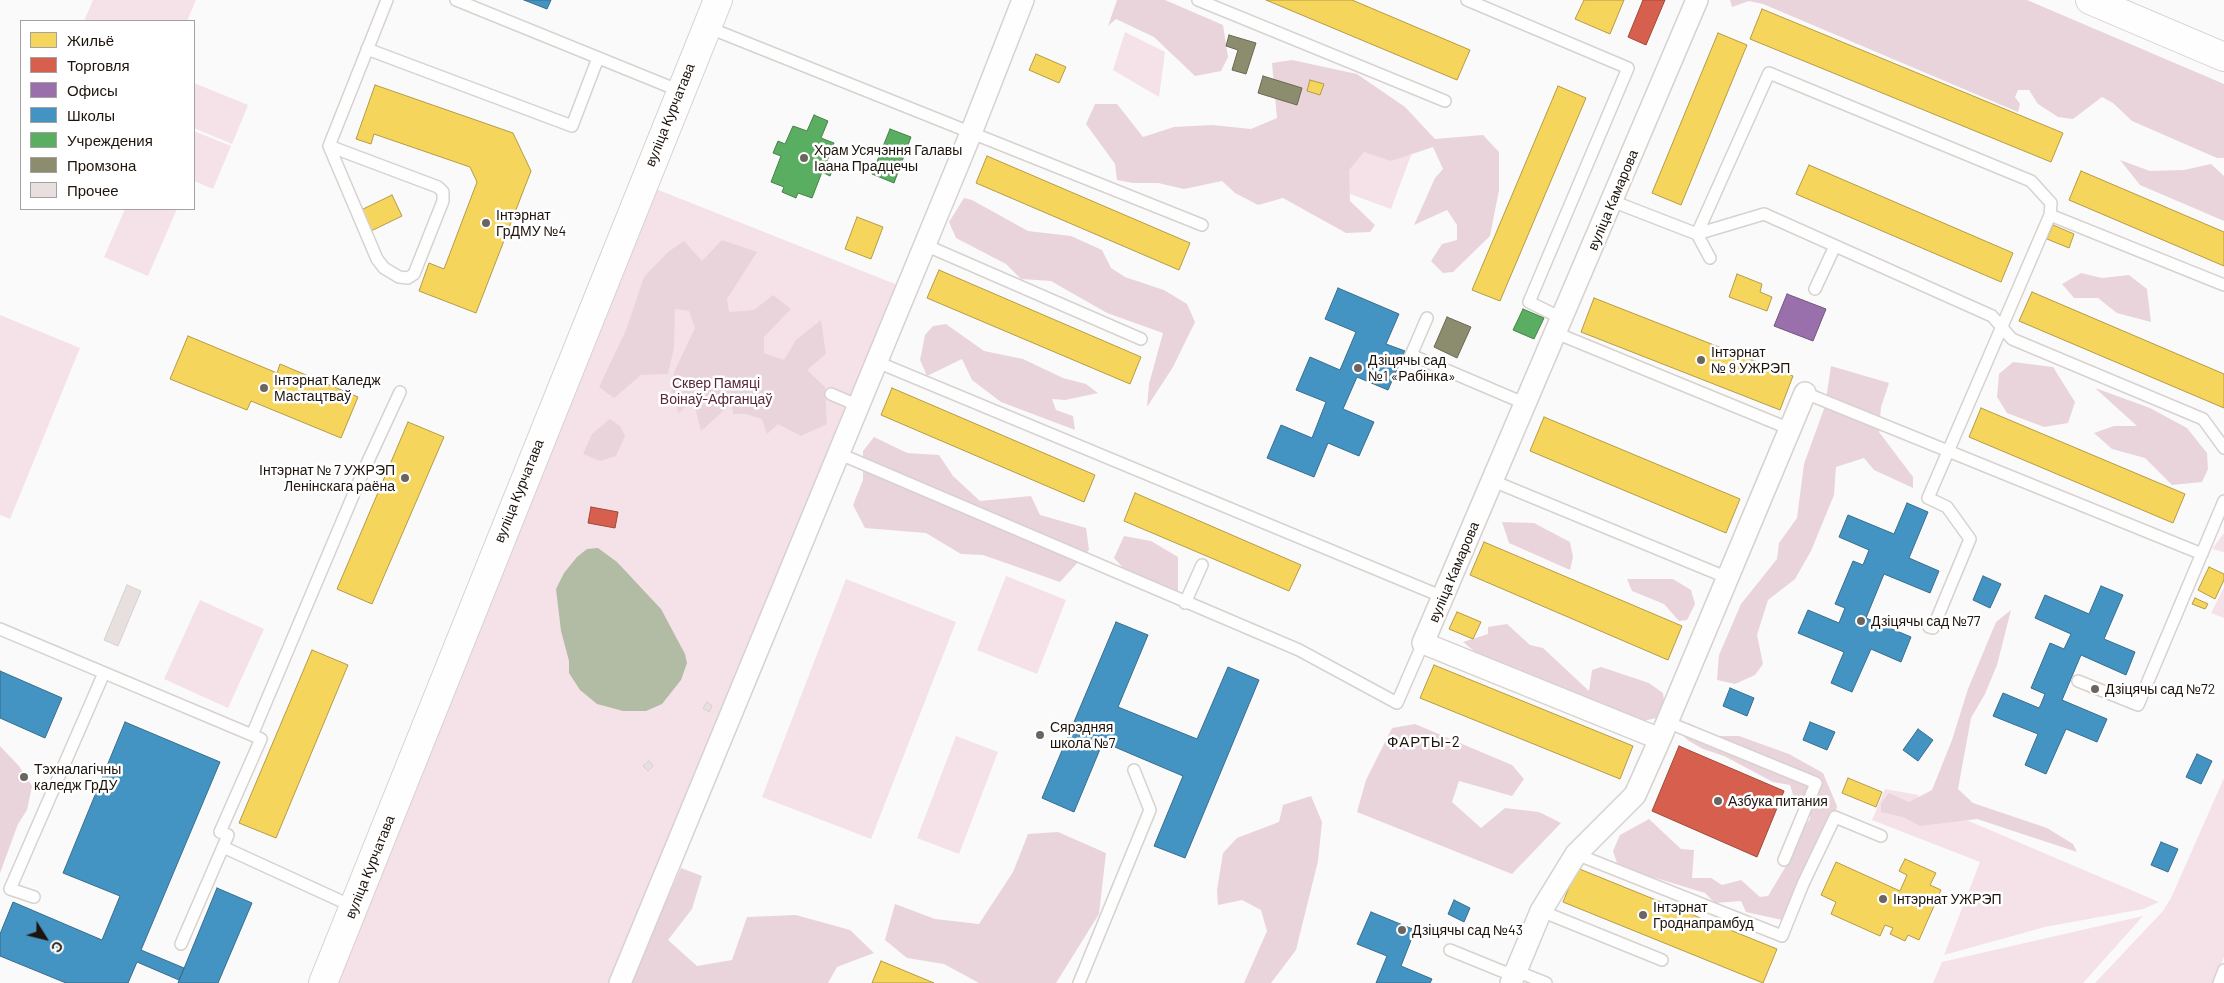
<!DOCTYPE html>
<html>
<head>
<meta charset="utf-8">
<style>
  body { margin:0 }
  #map { position:relative; width:2224px; height:983px; overflow:hidden; background:#fafafa; font-family:Barlow,sans-serif }
  canvas { display:block }
  .legend { position:absolute; left:20px; top:20px; width:175px; height:190px; box-sizing:border-box; background:#fff; border:1px solid #a5a19e; margin:0; padding:6px 9px; list-style:none; font-size:15px; color:#1e140c }
  .legend li { display:flex; align-items:center; gap:10px; height:25px }
  .legend b { width:25px; border:1px solid #a5a19e }
  .north { position:absolute; left:20px; top:913px; width:50px; height:50px; -webkit-text-stroke:4px #fff; paint-order:stroke; rotate:126deg; font-size:14px; font-weight:700; line-height:20px; text-align:center; color:#1e140c }
  .north::after { content:''; display:block; margin:auto; width:18px; height:22px; background:#1e140c; clip-path:polygon(50% 0,100% 100%,50% 72%,0 100%) }
</style>
</head>
<body>
<div id="map">
<canvas width="2224" height="983"></canvas>
<ul class="legend">
<li><b style="height:14px;background:#f6d55c"></b>Жильё</li>
<li><b style="height:14px;background:#d6604d"></b>Торговля</li>
<li><b style="height:14px;background:#9970ab"></b>Офисы</li>
<li><b style="height:14px;background:#4393c3"></b>Школы</li>
<li><b style="height:14px;background:#5aae61"></b>Учреждения</li>
<li><b style="height:14px;background:#8c8c6e"></b>Промзона</li>
<li><b style="height:14px;background:#e7e0df"></b>Прочее</li>
</ul>
<div class="north">С</div>
</div>
<script>
const c = document.querySelector('canvas').getContext('2d');
c.lineJoin = 'round';
function fillPath(path, color) { c.fillStyle = color; c.fill(path, 'evenodd'); }
const shape = rows => new Path2D(rows.map(r => 'M' + r).join(''));
function stroke(path, color, width, dash) { c.strokeStyle = color; c.lineWidth = width; c.lineCap = dash ? 'butt' : 'round'; c.setLineDash(dash || []); c.stroke(path); }
function label(font, color, halo, rows, align = 'center') {
  c.font = font + ' Barlow,sans-serif'; c.lineWidth = 5; c.setLineDash([]); c.textBaseline = 'middle'; c.strokeStyle = halo; c.fillStyle = color; for (const [text, x, y, turn = 0] of rows) {
    c.save(); c.translate(x, y); c.rotate((+turn || 0) * Math.PI / 180); c.textAlign = isNaN(turn) ? turn : align; if (halo) c.strokeText(text, 0, 0); c.fillText(text, 0, 0); c.restore();
  }
}
fillPath(shape([
  [93,0,196,0,187,21,84,21],
  [1125,32,1165,52,1159,97,1113,70],
  [194,83,248,105,232,144,194,128],
  [1342,124,1413,150,1391,209,1320,183],
  [194,131,231,146,213,189,194,181],
  [656,189,900,286,612,983,338,983],
  [125,209,177,209,148,276,104,257],
  [0,315,80,348,10,519,0,515],
  [2224,533,2224,552,2212,549],
  [1006,576,1066,600,1037,674,977,650],
  [846,579,956,622,871,839,762,797],
  [2224,587,2224,618,2211,613],
  [200,600,264,629,228,708,164,679],
  [956,736,998,752,959,854,917,838],
  [2224,778,2224,957,2213,983,2095,983,2163,911,2171,898],
  [1885,789,1919,795,1917,799,2159,902,2143,909,2045,927,1944,955,1980,862,1872,820],
  [2143,916,2083,983,1933,983,1942,962]
]), '#f5e2e8');
fillPath(shape([
  [1117,0,1165,0,1223,25,1228,57,1221,71,1195,76,1154,37,1116,19,1108,26],
  [1730,0,2027,0,2224,84,2224,158,2217,158,2132,121,2113,103,2102,97,2073,119,2058,117,2038,104,2029,90,2018,90,2015,97,2020,104,2018,112,1763,4,1749,1,1732,7],
  [1292,60,1357,74,1405,107,1435,139,1483,135,1499,152,1499,190,1490,236,1453,272,1443,273,1431,261,1442,244,1457,240,1457,225,1447,210,1414,225,1435,178,1443,169,1433,147,1391,161,1364,152,1349,170,1350,201,1375,225,1370,232,1346,233,1283,198,1258,205,1235,193,1222,181,1184,189,1158,183,1133,183,1117,180,1115,164,1086,124,1095,104,1117,104,1143,137,1174,127,1212,125,1251,129,1277,118,1272,63],
  [2120,160,2150,171,2184,170,2211,164,2224,176,2224,221,2140,185],
  [964,198,972,200,1028,231,1071,236,1102,250,1111,268,1125,277,1164,290,1187,304,1195,322,1173,367,1147,407,1149,384,1163,333,1107,313,1051,281,1021,279,1006,264,956,238,949,222],
  [722,240,757,252,727,299,729,312,754,310,773,295,791,309,764,337,764,353,784,360,796,340,821,320,826,354,807,370,825,387,827,424,801,436,778,424,767,434,762,419,746,414,733,414,732,403,701,431,693,399,679,413,671,395,674,372,695,328,689,311,675,309,674,348,668,374,641,375,614,398,599,387,626,330,644,277,668,252,684,241,702,261],
  [2081,273,2102,278,2129,275,2147,289,2151,322,2117,313,2098,298,2074,298,2062,284],
  [946,324,984,351,1023,359,1063,378,1086,384,1098,393,1065,400,1052,399,1056,410,1073,416,1075,430,1001,402,972,380,962,359,927,376,920,360,925,335,933,326],
  [2013,362,2053,367,2075,402,2068,423,2044,427,2007,413,1997,397,1999,374],
  [1831,366,1889,383,1881,407,1879,432,1913,477,1913,488,1874,470,1864,458,1836,467,1834,495,1811,551,1795,579,1768,600,1757,635,1763,664,1755,675,1735,684,1717,680,1719,655,1741,604,1777,559,1779,543,1797,518,1804,464,1825,406],
  [2095,388,2150,408,2187,428,2207,453,2208,469,2202,482,2172,485,2145,458,2112,449,2094,433,2114,426,2137,426],
  [610,419,620,426,625,436,616,456,600,461,583,454,592,434],
  [874,437,907,453,939,455,953,476,980,501,1031,496,1040,515,1086,528,1089,550,1060,582,983,555,961,554,926,533,865,528,853,505,863,480,863,451],
  [1502,522,1534,523,1570,542,1573,557,1570,570,1509,543],
  [1124,536,1151,541,1178,557,1178,591,1127,572,1114,558],
  [1627,579,1673,579,1691,590,1695,604,1687,620,1679,621,1664,604,1632,591],
  [2011,610,1997,665,1985,694,1971,718,1958,789,1973,803,2047,828,2073,844,2077,852,1977,819,1920,826,1903,817,1881,812,1881,803,1889,793,1909,802,1932,790,1952,740,1968,689,1996,622],
  [1507,624,1530,645,1543,648,1589,691,1592,670,1601,667,1649,683,1663,693,1666,716,1629,724,1485,660,1463,642,1488,634,1488,627],
  [1689,723,1713,736,1739,736,1789,754,1823,773,1837,806,1831,840,1809,886,1789,907,1782,920,1746,912,1741,901,1715,903,1705,893,1649,876,1617,863,1613,851,1620,835,1649,819,1681,849,1694,850,1692,878,1711,878,1722,885,1741,880,1760,897,1768,896,1792,856,1800,832,1810,819,1810,806,1793,795,1790,785,1773,782,1724,756,1703,749,1689,741,1683,736],
  [1415,724,1512,765,1524,779,1512,796,1459,781,1452,802,1481,828,1505,808,1539,812,1561,823,1512,874,1357,812,1366,780,1392,728],
  [0,746,19,766,32,786,27,810,18,824,0,873],
  [1311,796,1322,822,1318,861,1296,950,1271,983,1244,983,1267,931,1261,910,1242,900,1218,905,1217,890,1223,853,1237,838,1279,822,1283,805],
  [1058,832,1106,853,1099,914,1056,983,979,983,944,964,907,958,885,940,895,904,935,919,979,924,1013,872,1028,834],
  [681,868,702,876,692,909,668,940,697,966,732,960,747,917,796,915,850,930,874,953,837,967,828,983,630,983]
]), '#ead4db');
fillPath(shape([
  [598,548,617,562,661,609,685,654,687,663,681,680,662,704,646,711,623,711,597,704,580,690,569,673,569,661,561,631,556,589,564,573,577,557,587,549]
]), '#b2bca5');
const homes = shape([
  [1266,0,1352,0,1470,50,1457,80,1266,0],
  [1584,0,1624,0,1610,34,1575,19,1584,0],
  [1762,9,2063,133,2051,162,1750,39,1762,9],
  [1718,33,1747,45,1681,205,1652,193,1718,33],
  [1036,54,1066,67,1059,83,1029,70,1036,54],
  [1310,80,1324,84,1320,95,1307,91,1310,80],
  [375,85,513,133,531,171,476,313,419,291,429,263,444,269,477,182,470,167,374,134,371,144,356,139,375,85],
  [1558,86,1586,98,1500,301,1472,290,1558,86],
  [987,156,1190,243,1179,270,976,183,987,156],
  [1809,165,2013,253,2001,282,1796,194,1809,165],
  [2081,171,2224,232,2224,266,2069,200,2081,171],
  [392,195,402,216,371,231,361,210,392,195],
  [857,217,883,227,871,259,845,249,857,217],
  [2053,225,2074,234,2069,248,2047,239,2053,225],
  [939,270,1141,357,1130,384,927,298,939,270],
  [1737,274,1762,284,1760,292,1772,297,1767,311,1729,297,1737,274],
  [2032,292,2224,374,2224,408,2019,321,2032,292],
  [1594,298,1793,376,1780,410,1581,332,1594,298],
  [188,336,277,373,280,364,358,397,341,438,251,401,247,410,170,379,188,336],
  [892,388,1095,475,1084,502,881,415,892,388],
  [1981,408,2185,494,2173,523,1969,437,1981,408],
  [1544,417,1740,499,1726,533,1530,451,1544,417],
  [408,422,444,437,372,604,337,589,408,422],
  [1135,493,1301,565,1289,591,1124,521,1135,493],
  [1484,542,1682,626,1668,660,1470,575,1484,542],
  [2209,567,2224,574,2224,580,2215,599,2198,590,2209,567],
  [2195,598,2208,604,2205,609,2192,604,2195,598],
  [1457,612,1481,622,1473,639,1449,629,1457,612],
  [312,650,348,665,276,838,239,823,312,650],
  [1434,665,1633,746,1620,779,1420,698,1434,665],
  [1848,778,1882,792,1876,807,1842,793,1848,778],
  [1905,859,1936,873,1930,885,1941,890,1919,940,1908,935,1905,941,1890,934,1893,928,1885,925,1880,936,1831,914,1836,902,1821,895,1836,862,1900,891,1907,875,1899,871,1905,859],
  [1577,868,1777,949,1763,983,1563,902,1577,868],
  [881,961,934,983,872,983,881,961]
]);
fillPath(homes, '#f6d55c');
stroke(homes, '#b59b44', 1);
const shops = shape([
  [1643,0,1665,0,1646,45,1628,37,1643,0],
  [591,507,618,512,615,528,588,523,591,507],
  [1679,746,1784,791,1757,857,1652,811,1679,746]
]);
fillPath(shops, '#d6604d');
stroke(shops, '#9f493a', 1);
const offices = shape([
  [1787,294,1826,309,1813,341,1774,326,1787,294]
]);
fillPath(offices, '#9970ab');
stroke(offices, '#74547b', 1);
const schools = shape([
  [524,0,551,0,547,9,524,0],
  [1338,288,1399,314,1386,344,1405,351,1388,390,1357,377,1343,409,1374,422,1359,456,1328,443,1314,477,1267,458,1281,425,1312,438,1326,402,1296,390,1310,357,1340,370,1356,332,1325,319,1338,288],
  [1907,503,1928,512,1909,558,1939,571,1930,593,1884,574,1866,618,1911,637,1901,662,1871,649,1852,692,1831,683,1844,652,1798,633,1808,610,1839,623,1845,608,1835,604,1853,561,1863,565,1869,550,1839,537,1848,515,1894,534,1907,503],
  [1983,576,2001,584,1990,608,1973,600,1983,576],
  [2101,586,2123,595,2104,639,2135,652,2126,675,2081,655,2062,700,2107,719,2097,742,2066,729,2046,774,2025,765,2038,734,1993,716,2003,693,2039,708,2041,704,2045,694,2031,688,2050,643,2064,649,2071,634,2035,618,2045,595,2089,614,2101,586],
  [1116,622,1148,635,1118,707,1197,739,1228,667,1259,680,1185,858,1154,846,1183,776,1103,742,1074,812,1042,798,1116,622],
  [0,671,62,698,45,738,0,718,0,671],
  [1730,688,1754,698,1747,716,1723,706,1730,688],
  [125,722,220,762,141,950,184,968,179,980,137,962,128,983,66,983,0,956,0,934,13,902,102,940,120,896,63,873,125,722],
  [1810,722,1835,732,1827,750,1803,740,1810,722],
  [1918,729,1933,740,1918,761,1903,750,1918,729],
  [2197,754,2212,761,2201,784,2186,777,2197,754],
  [2161,842,2178,849,2168,872,2151,865,2161,842],
  [217,888,252,903,218,983,178,983,217,888],
  [1454,900,1470,908,1464,922,1448,914,1454,900],
  [1371,912,1415,930,1401,966,1432,979,1430,983,1376,983,1387,956,1357,944,1371,912]
]);
fillPath(schools, '#4393c3');
stroke(schools, '#386d8c', 1);
const public = shape([
  [814,115,828,121,821,138,834,143,827,161,835,164,830,176,822,172,812,198,798,193,796,198,782,192,784,187,771,182,781,156,773,153,778,141,785,144,793,126,807,131,814,115],
  [890,129,911,137,894,183,872,174,890,129],
  [1523,309,1544,318,1534,339,1513,330,1523,309]
]);
fillPath(public, '#5aae61');
stroke(public, '#488048', 1);
const industry = shape([
  [1229,35,1256,43,1246,74,1232,70,1238,50,1226,46,1229,35],
  [1263,76,1302,88,1297,105,1258,93,1263,76],
  [1447,317,1471,327,1457,358,1434,347,1447,317]
]);
fillPath(industry, '#8c8c6e');
stroke(industry, '#6b6851', 1);
const building = shape([
  [127,585,141,591,118,646,104,640,127,585],
  [707,702,712,706,709,712,703,708,707,702],
  [649,761,653,766,648,771,643,766,649,761]
]);
fillPath(building, '#e7e0df');
stroke(building, '#d7d0cf', 1);
const service = shape([
  [456,0,680,91],
  [1198,0,1445,101],
  [1467,0,1628,68,1529,302,1563,319],
  [707,27,1202,225],
  [367,49,572,126,598,58],
  [329,146,438,187,443,192,443,201,414,274,408,278,399,277,384,268,377,259,329,146,387,0],
  [1612,201,1697,234,1769,73,2031,181,2051,203,2050,215,1928,498,1947,507,1970,539,1933,628,1929,627],
  [2050,215,2224,285],
  [925,245,1141,339],
  [1710,258,1697,234,1764,214,1992,316,2012,339,2203,419,2224,448],
  [1815,289,1835,246],
  [1427,318,1411,355,1526,404],
  [1556,333,1790,429],
  [877,362,1443,597],
  [1805,393,2202,554],
  [831,394,859,406],
  [840,454,1299,650,1397,703,1423,643],
  [1493,481,1728,578],
  [1185,603,1202,565],
  [0,629,252,735,363,472,400,392],
  [2078,681,2138,705,2224,501],
  [1667,722,1816,783,1784,860],
  [223,847,228,835,220,832,261,739,252,735],
  [1576,854,1782,936,1803,884,1835,817,1881,836],
  [34,897,10,889,104,673],
  [1541,911,1662,960],
  [181,944,223,847,354,907],
  [1450,950,1504,972,1516,971,1546,983],
  [1079,983,1150,810,1134,770],
  [2219,983,2224,970]
]);
const minor = shape([
  [1660,739,1805,393],
  [620,983,971,133,1023,0],
  [1511,983,1541,911,1576,854,1635,795,1660,739,1423,643,1697,0]
]);
const tertiary = shape([
  [2090,0,2224,57]
]);
const secondary = shape([
  [323,983,718,0]
]);
stroke(service, '#d7d2ce', 14);
stroke(minor, '#d7d2ce', 24);
stroke(tertiary, '#d7d2ce', 30);
stroke(secondary, '#d7d2ce', 30);
stroke(service, '#fefefe', 11);
stroke(minor, '#fefefe', 21);
stroke(tertiary, '#fefefe', 28);
stroke(secondary, '#fefefe', 28);
for (const [x, y, r, color] of [
  [804,158,5,"#6b645f"],
  [486,223,5,"#6b645f"],
  [1701,360,5,"#6b645f"],
  [1358,368,5,"#6b645f"],
  [264,388,5,"#6b645f"],
  [405,478,5,"#6b645f"],
  [1861,621,5,"#6b645f"],
  [2095,689,5,"#6b645f"],
  [1040,735,5,"#6b645f"],
  [24,777,5,"#6b645f"],
  [1718,801,5,"#6b645f"],
  [1883,899,5,"#6b645f"],
  [1643,915,5,"#6b645f"],
  [1402,930,5,"#6b645f"]
]) { const dot = new Path2D(); dot.arc(x, y, r, 0, 2 * Math.PI); c.fillStyle = color; c.fill(dot); stroke(dot, '#fff', 2); }
label('14px', '#1e140c', '#fff', [
  ["вуліца Курчатава",670,115,-68],
  ["вуліца Камарова",1613,200,-67],
  ["вуліца Курчатава",519,491,-68],
  ["вуліца Камарова",1454,572,-67],
  ["вуліца Курчатава",370,867,-68]
]);
label('14px', '#1e140c', '#fff', [
  ["Храм Усячэння Галавы",814,150],
  ["Іаана Прадцечы",814,166],
  ["Інтэрнат",496,215],
  ["ГрДМУ №4",496,231],
  ["Інтэрнат",1711,352],
  ["№ 9 УЖРЭП",1711,368],
  ["Дзіцячы сад",1368,360],
  ["№1 «Рабінка»",1368,376],
  ["Інтэрнат Каледж",274,380],
  ["Мастацтваў",274,396],
  ["Інтэрнат № 7 УЖРЭП",395,470,"right"],
  ["Ленінскага раёна",395,486,"right"],
  ["Дзіцячы сад №77",1871,621],
  ["Дзіцячы сад №72",2105,689],
  ["Сярэдняя",1050,727],
  ["школа №7",1050,743],
  ["Тэхналагічны",34,769],
  ["каледж ГрДУ",34,785],
  ["Азбука питания",1728,801],
  ["Інтэрнат УЖРЭП",1893,899],
  ["Інтэрнат",1653,907],
  ["Гроднапрамбуд",1653,923],
  ["Дзіцячы сад №43",1412,930]
], 'left');
label('14px', '#5a273c', '#fff', [
  ["Сквер Памяці",716,383],
  ["Воінаў-Афганцаў",716,399]
]);
c.letterSpacing = '1px';
label('15px', '#1e140c', '#fff', [
  ["ФАРТЫ-2",1424,742]
]);
c.letterSpacing = '0px';
</script>
</body>
</html>
